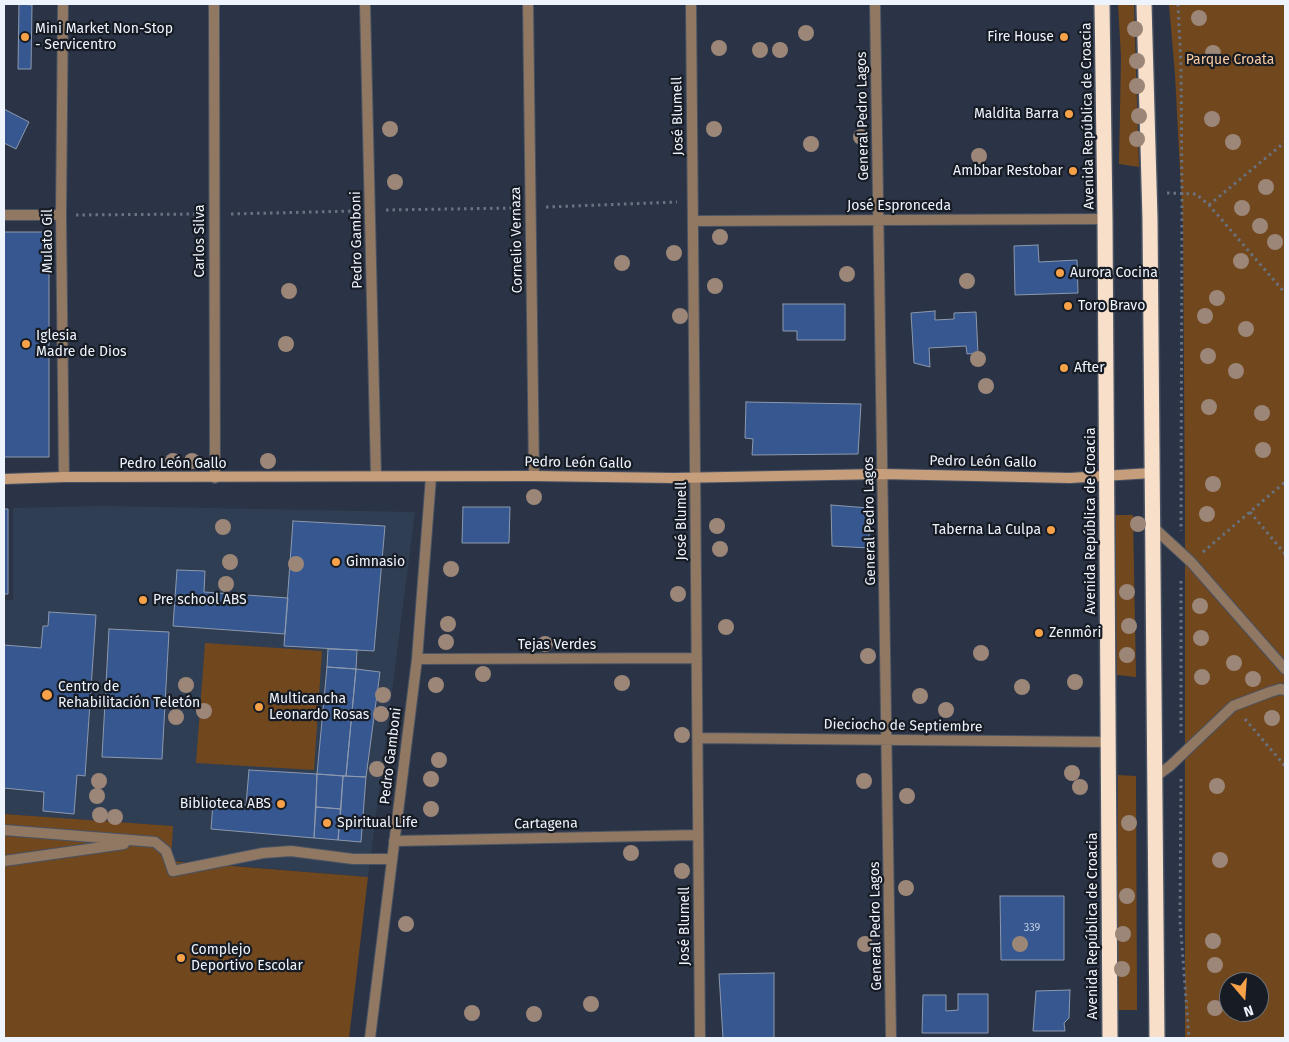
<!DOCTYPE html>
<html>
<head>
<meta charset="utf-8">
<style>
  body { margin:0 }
  #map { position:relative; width:1289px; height:1042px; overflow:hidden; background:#2a3446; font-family:"Fira Sans",sans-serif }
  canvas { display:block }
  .frame { position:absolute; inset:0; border:5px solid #eef4fd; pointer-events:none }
  .north { position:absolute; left:1219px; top:972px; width:50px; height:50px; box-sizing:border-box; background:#171c24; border:1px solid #6d727b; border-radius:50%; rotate:162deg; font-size:14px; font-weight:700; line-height:20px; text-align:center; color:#eef4fd }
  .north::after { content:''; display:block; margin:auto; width:18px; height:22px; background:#f7a149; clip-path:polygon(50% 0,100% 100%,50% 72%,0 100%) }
</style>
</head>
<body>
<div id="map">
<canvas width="1289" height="1042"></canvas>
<div class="frame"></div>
<div class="north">N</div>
</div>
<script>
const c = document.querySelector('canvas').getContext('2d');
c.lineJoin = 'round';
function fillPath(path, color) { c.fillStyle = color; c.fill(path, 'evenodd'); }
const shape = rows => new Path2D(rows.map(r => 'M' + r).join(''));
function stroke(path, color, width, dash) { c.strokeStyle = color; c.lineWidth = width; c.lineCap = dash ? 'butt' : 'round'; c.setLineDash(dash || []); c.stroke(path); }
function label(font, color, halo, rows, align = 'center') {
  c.font = font + ' "Fira Sans",sans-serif'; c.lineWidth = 4.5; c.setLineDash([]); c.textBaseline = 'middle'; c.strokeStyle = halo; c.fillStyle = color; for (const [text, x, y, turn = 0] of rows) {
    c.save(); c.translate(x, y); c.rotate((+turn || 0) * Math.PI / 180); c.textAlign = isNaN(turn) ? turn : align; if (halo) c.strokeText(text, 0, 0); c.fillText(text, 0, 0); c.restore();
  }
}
fillPath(shape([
  [102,506,415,512,368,877,171,860,172,826,4,814,4,600,13,600,13,508]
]), '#303e54');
fillPath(shape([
  [1118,4,1134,4,1139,167,1119,164,1121,57],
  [1169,4,1285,4,1285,1038,1185,1038,1185,518,1183,228,1175,75],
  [1229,982,1259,982,1259,1012,1229,1012],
  [1114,515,1133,515,1136,677,1117,675],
  [205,643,322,651,314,770,196,763],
  [1118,775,1136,776,1137,1010,1118,1010],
  [4,814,173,826,171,861,368,877,349,1038,4,1038]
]), '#71471d');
const building = shape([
  [19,4,32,5,31,69,18,69,19,4],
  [4,109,29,122,16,149,4,143,4,109],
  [4,232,49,232,49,457,4,457,4,232],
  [1038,245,1039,262,1077,260,1078,293,1015,295,1014,246,1038,245],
  [783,304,845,304,845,340,797,340,797,331,783,331,783,304],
  [935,311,935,320,954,319,954,313,976,312,978,353,967,354,966,346,929,348,930,367,914,363,911,313,935,311],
  [746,402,861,404,858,454,752,455,753,439,745,438,746,402],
  [831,505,869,508,869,548,832,546,831,505],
  [463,507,510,507,509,543,462,543,463,507],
  [4,509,8,509,8,594,4,594,4,509],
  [293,521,385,526,374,651,284,646,293,521],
  [177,570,205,571,204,592,288,598,285,634,173,626,177,570],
  [49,612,96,615,85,776,77,775,74,814,43,811,44,792,4,788,4,645,41,648,43,626,48,626,49,612],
  [109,629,169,632,162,759,102,757,109,629],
  [328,649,357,650,356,669,327,667,328,649],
  [327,667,356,669,346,776,317,774,327,667],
  [356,669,380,672,366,777,346,776,356,669],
  [249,770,317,774,314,838,211,829,213,803,246,805,249,770],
  [317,774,343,776,341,809,316,807,317,774],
  [343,776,366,777,361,842,338,840,343,776],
  [316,807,341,809,338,840,314,838,316,807],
  [1000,896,1064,896,1064,960,1001,960,1000,896],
  [774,973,774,1038,723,1038,719,974,774,973],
  [1070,990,1069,1018,1064,1023,1065,1031,1033,1031,1036,991,1070,990],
  [958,994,988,994,988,1033,922,1033,923,995,946,995,946,1011,958,1010,958,994]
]);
fillPath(building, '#36578f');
stroke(building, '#8c99ae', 1);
const lane = shape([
  [4,830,155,842,166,851,173,871,263,853,291,851,353,859,392,859],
  [4,861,124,844]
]);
const street = shape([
  [63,4,61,215,64,477],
  [214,4,215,478],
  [365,4,376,476],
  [528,4,534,476],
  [691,4,700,1038],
  [875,4,891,1038],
  [4,215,61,215],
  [693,221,1105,219],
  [1153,527,1191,562,1285,669],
  [417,659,697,658],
  [698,738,1109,742],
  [1155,777,1170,766,1233,706,1270,692,1280,689,1285,690],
  [394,841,698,835],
  [370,1038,417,659,431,477]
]);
const secondary = shape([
  [4,479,64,477,534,476,674,478,882,474,1070,478,1152,473]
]);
const highway = shape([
  [1102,4,1105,219,1110,1038],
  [1144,4,1150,219,1157,1038]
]);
stroke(lane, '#495363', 12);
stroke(street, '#495363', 12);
stroke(secondary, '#495363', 12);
stroke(highway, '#495363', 18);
stroke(shape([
  [1178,4,1181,66,1182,194,1181,531],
  [1167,193,1196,194,1209,205,1285,293],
  [1209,205,1285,142],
  [546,207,677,202],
  [386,210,515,208],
  [231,214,355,211],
  [76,215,198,214],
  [1250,512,1285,554],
  [1203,552,1285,482],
  [1245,719,1285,766],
  [1181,733,1181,577],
  [1181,779,1180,920,1189,1038]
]), '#697281', 3, [2.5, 4]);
stroke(lane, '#917862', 10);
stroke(street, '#917862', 10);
stroke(secondary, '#c69e7b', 10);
stroke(highway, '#f8dfc9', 15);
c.fillStyle = '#9c8678';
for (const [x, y] of [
  [1199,18],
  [1135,29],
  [806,33],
  [719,48],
  [760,50],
  [780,50],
  [1213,53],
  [1137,61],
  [1137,86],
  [1139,116],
  [1212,119],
  [390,129],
  [714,129],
  [861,137],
  [1137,139],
  [1233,142],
  [811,144],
  [979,156],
  [395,182],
  [1266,187],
  [1242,208],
  [1260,226],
  [720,237],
  [1275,242],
  [674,253],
  [1241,261],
  [622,263],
  [847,274],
  [967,281],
  [715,286],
  [289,291],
  [1217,298],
  [680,316],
  [1205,316],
  [1246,329],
  [286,344],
  [1208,356],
  [978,359],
  [1236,371],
  [986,386],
  [1209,407],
  [1262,413],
  [1263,450],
  [173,461],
  [192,461],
  [268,461],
  [1213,484],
  [534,497],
  [1207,514],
  [1138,524],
  [717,526],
  [223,527],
  [720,549],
  [230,562],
  [296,564],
  [451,569],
  [226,584],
  [1127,592],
  [678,594],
  [1200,606],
  [448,624],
  [1129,626],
  [726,627],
  [1201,638],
  [446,642],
  [545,644],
  [981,653],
  [1127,655],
  [868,656],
  [1234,663],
  [483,674],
  [1202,677],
  [1253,679],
  [1075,682],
  [622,683],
  [186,685],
  [436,685],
  [1022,687],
  [383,695],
  [920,696],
  [946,710],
  [204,711],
  [381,714],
  [176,717],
  [1272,718],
  [682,735],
  [439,760],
  [377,769],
  [1072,773],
  [431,779],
  [99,781],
  [864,781],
  [1217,786],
  [1080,787],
  [97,796],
  [907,796],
  [431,809],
  [100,815],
  [115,817],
  [1129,823],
  [631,853],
  [1220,860],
  [682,871],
  [906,888],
  [1127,896],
  [406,924],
  [1123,934],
  [1213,941],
  [865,944],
  [1020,944],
  [1215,965],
  [1122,969],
  [591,1004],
  [1215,1008],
  [472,1013],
  [534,1014]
]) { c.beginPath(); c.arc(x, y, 8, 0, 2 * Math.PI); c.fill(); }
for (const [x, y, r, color] of [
  [25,37,5,"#f7a149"],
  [1064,37,5,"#f7a149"],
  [1069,114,5,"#f7a149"],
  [1073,171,5,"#f7a149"],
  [1060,273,5,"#f7a149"],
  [1068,306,5,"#f7a149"],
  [26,344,5,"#f7a149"],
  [1064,368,5,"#f7a149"],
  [1051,530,5,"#f7a149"],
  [336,562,5,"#f7a149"],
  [143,600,5,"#f7a149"],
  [1039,633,5,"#f7a149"],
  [47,695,6,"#f7a149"],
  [259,707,5,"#f7a149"],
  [281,804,5,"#f7a149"],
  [327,823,5,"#f7a149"],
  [181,958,5,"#f7a149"]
]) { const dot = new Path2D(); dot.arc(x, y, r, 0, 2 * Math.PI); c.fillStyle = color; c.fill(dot); stroke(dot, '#171c24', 2); }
label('11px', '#c0cde2', null, [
  ["339",1032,928]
]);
label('14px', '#eef4fd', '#171c24', [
  ["Mini Market Non-Stop",35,29],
  ["- Servicentro",35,45],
  ["Fire House",1054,37,"right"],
  ["Maldita Barra",1059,114,"right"],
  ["Ambbar Restobar",1063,171,"right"],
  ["Aurora Cocina",1070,273],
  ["Toro Bravo",1078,306],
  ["Iglesia",36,336],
  ["Madre de Dios",36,352],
  ["After",1074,368],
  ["Taberna La Culpa",1041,530,"right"],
  ["Gimnasio",346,562],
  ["Pre school ABS",153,600],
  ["Zenmôri",1049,633],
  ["Centro de",58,687],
  ["Rehabilitación Teletón",58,703],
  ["Multicancha",269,699],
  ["Leonardo Rosas",269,715],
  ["Biblioteca ABS",271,804,"right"],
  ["Spiritual Life",337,823],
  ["Complejo",191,950],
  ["Deportivo Escolar",191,966]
], 'left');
label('14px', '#facaa0', '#171c24', [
  ["Parque Croata",1230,60]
]);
label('14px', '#eef4fd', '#171c24', [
  ["José Blumell",678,116,-91],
  ["General Pedro Lagos",863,116,-91],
  ["Avenida República de Croacia",1088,116,-91],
  ["José Espronceda",899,206],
  ["Pedro Gamboni",357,240,-91],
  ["Cornelio Vernaza",517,240,-91],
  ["Mulato Gil",48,241,-90],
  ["Carlos Silva",200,241,-90],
  ["Pedro León Gallo",983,462,1],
  ["Pedro León Gallo",578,463,1],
  ["Pedro León Gallo",173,464],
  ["José Blumell",682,521,-90],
  ["General Pedro Lagos",870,521,-91],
  ["Avenida República de Croacia",1091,521,-90],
  ["Tejas Verdes",557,645],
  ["Dieciocho de Septiembre",903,726,1],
  ["Pedro Gamboni",391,756,-83],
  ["Cartagena",546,824,-1],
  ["José Blumell",685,926,-90],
  ["General Pedro Lagos",876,926,-91],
  ["Avenida República de Croacia",1093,926,-90]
]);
</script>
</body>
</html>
